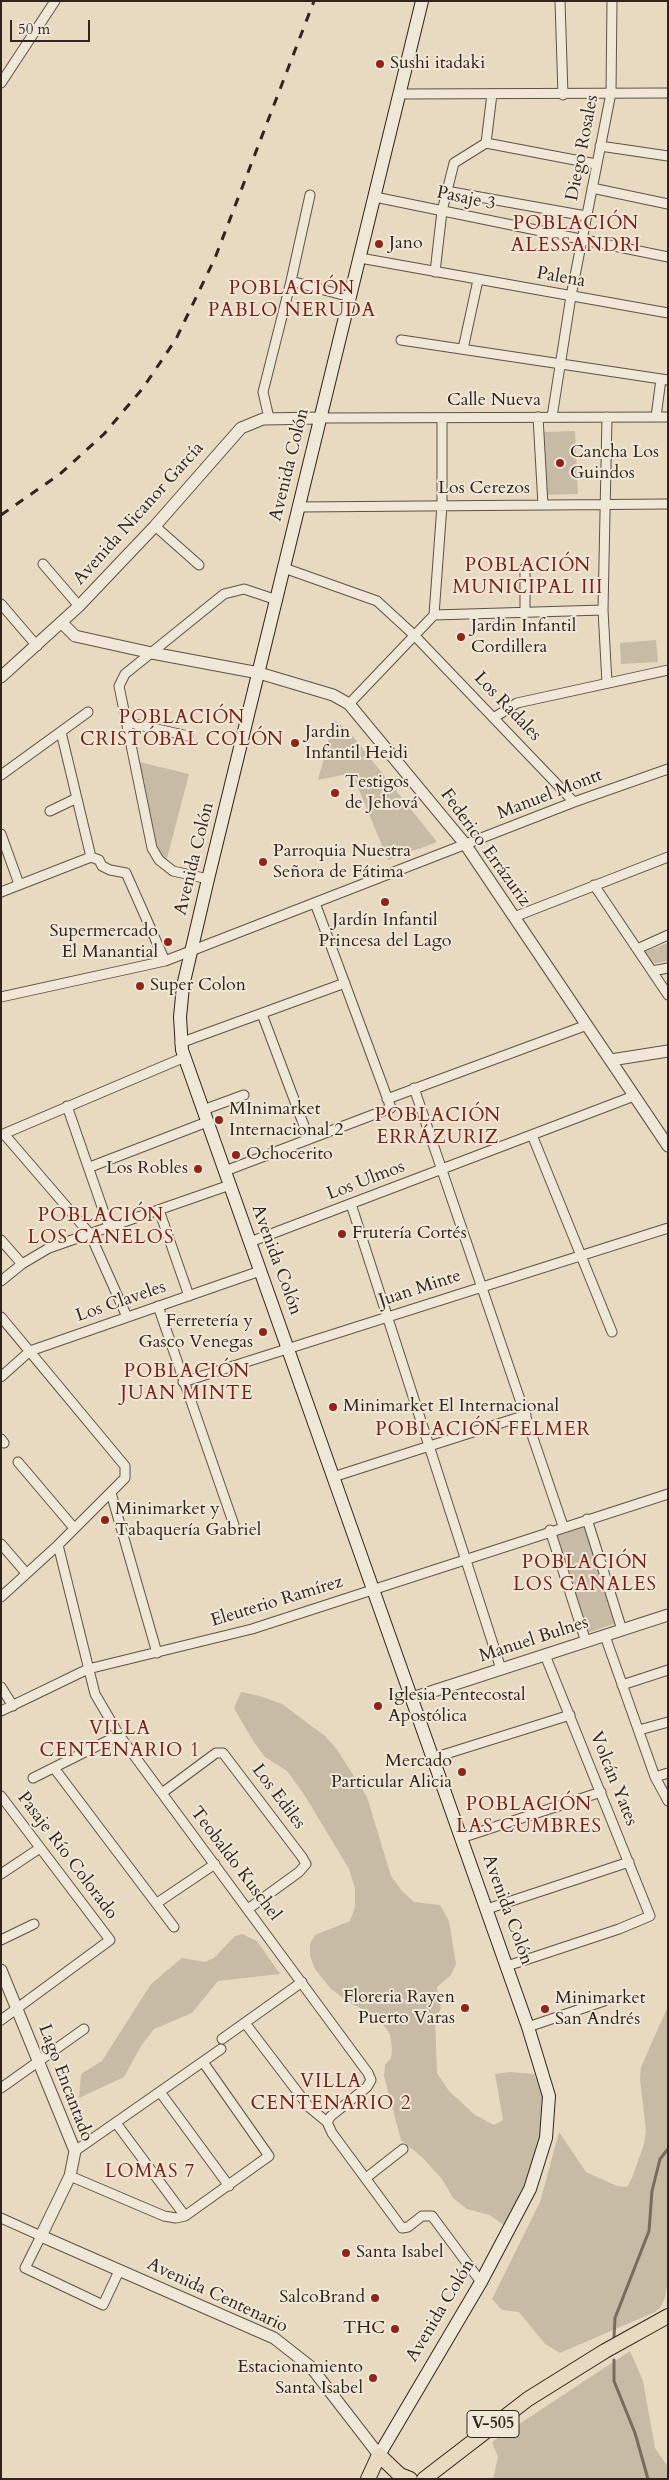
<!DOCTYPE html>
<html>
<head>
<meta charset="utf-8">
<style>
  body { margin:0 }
  #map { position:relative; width:669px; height:2480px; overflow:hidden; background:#e7dac1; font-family:Cardo,serif }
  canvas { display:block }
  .frame { position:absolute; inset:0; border:2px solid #30241c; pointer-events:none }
  .scale { position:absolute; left:10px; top:20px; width:80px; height:22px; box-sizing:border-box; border:2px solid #30241c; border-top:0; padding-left:6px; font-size:15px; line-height:18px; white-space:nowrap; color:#30241c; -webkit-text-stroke:4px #efe7d7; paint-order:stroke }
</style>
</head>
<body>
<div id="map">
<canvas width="669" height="2480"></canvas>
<div class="frame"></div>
<div class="scale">50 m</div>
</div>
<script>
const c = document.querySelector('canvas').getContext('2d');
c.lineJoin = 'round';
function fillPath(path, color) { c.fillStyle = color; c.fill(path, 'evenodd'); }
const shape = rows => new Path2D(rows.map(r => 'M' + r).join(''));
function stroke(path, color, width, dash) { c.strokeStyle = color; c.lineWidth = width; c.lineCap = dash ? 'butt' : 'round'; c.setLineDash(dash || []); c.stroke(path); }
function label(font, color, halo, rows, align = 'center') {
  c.font = font + ' Cardo,serif'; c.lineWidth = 4; c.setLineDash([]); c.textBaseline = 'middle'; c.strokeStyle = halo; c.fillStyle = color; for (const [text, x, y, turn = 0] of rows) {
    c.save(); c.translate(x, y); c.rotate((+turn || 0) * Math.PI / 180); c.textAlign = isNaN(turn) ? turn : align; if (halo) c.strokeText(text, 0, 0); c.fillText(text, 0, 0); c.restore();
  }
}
fillPath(shape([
  [575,431,578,494,545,495,542,432],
  [656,640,658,662,621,664,620,643],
  [334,720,347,729,437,842,388,860,352,773,318,780],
  [139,762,189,774,166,862,156,847],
  [668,943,668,961,651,964,644,952],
  [584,1526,614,1624,587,1633,555,1534],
  [241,1692,260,1696,282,1704,325,1736,336,1748,367,1797,391,1876,402,1891,414,1902,440,1905,449,1921,456,1964,451,1975,437,1987,441,2008,435,2019,437,2073,449,2091,475,2115,494,2125,503,2120,495,2074,510,2072,534,2074,551,2112,525,2197,505,2226,490,2215,467,2209,453,2198,442,2179,422,2157,401,2140,384,2076,385,2065,391,2058,392,2049,390,2034,375,2015,350,2003,331,1989,315,1969,310,1956,310,1944,315,1935,350,1921,355,1907,355,1888,349,1869,305,1796,287,1771,265,1757,253,1741,234,1708],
  [242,1934,257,1941,280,1974,218,1981,192,2013,154,2029,141,2046,124,2077,79,2098,81,2074,102,2061,151,1984,182,1958,205,1962,214,1958,235,1936],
  [668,2006,668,2282,665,2297,661,2307,655,2312,560,2353,545,2344,519,2312,502,2310,492,2299,540,2202,559,2132,586,2172,617,2186,627,2187,632,2178,644,2144,646,2131,640,2079,641,2067],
  [630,2351,643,2381,655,2448,668,2467,668,2479,493,2479,498,2457,492,2442]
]), '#c8bba5');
stroke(shape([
  [614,2338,615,2318,649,2231,652,2191,660,2159,668,2149],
  [614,2360,614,2381,635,2433,648,2479]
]), '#796c5d', 3);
const minor = shape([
  [560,1,563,95],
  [1,83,55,1],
  [399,94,668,93],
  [486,143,596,164],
  [600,146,668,156],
  [592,188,668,204],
  [446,191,586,216],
  [375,197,668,257],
  [360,258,668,313],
  [435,272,442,211,454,163,486,143,492,94],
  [291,281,350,297],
  [401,340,668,380],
  [463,349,478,280],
  [538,417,543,505],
  [552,417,571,296,611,93,612,1],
  [656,417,661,379],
  [269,418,263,392,291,281,310,195],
  [321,418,668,417],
  [300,507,668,504],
  [155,526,199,565],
  [43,564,79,606],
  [284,568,377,601,414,635,574,802],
  [525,568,525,613],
  [1,604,37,646],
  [434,615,442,505,442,418],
  [607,683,603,610,607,417],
  [349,704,434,615,603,610],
  [495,717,517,703,668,670],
  [126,722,188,736],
  [61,732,91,857],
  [1,775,88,712],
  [50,811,75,799],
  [1,834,19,884],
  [208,879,173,871,159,860,152,848,119,686,125,674,224,594,244,589,277,600],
  [594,885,668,995],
  [1,892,91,857,99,860,102,866,110,870,126,873,165,961],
  [514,917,668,857],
  [637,949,668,935],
  [652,971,668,968],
  [1,997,165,961,574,802,668,769],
  [262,1014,309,1139],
  [180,1043,345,983],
  [414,1088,563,1526],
  [387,1099,587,1025],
  [67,1106,109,1227],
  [203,1110,244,1095],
  [4,1134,90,1234,127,1317],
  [1,1135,185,1057],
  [532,1135,612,1332],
  [90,1167,207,1122],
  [225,1171,391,1108,315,903],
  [351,1204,501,1669],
  [159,1210,189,1296],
  [1,1240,22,1264],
  [250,1242,634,1096],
  [1,1281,22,1264,49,1248,230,1185],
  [158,1306,234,1525],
  [1,1317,125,1466,125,1478,58,1545,95,1694,119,1735,368,2073,371,2080,367,2087,331,2116,327,2122],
  [1,1377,30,1351,260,1271],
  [183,1382,668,1228],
  [1,1439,4,1443],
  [18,1462,74,1528],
  [333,1477,526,1415],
  [111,1493,157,1653],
  [587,1519,622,1630],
  [550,1530,586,1642],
  [1,1544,26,1573],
  [1,1597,58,1545],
  [605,1636,655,1777,668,1801],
  [622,1685,668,1670],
  [1,1687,13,1706],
  [1,1711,88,1669,252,1629,668,1494],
  [639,1730,668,1722],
  [433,1758,570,1715],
  [54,1768,174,1927],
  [655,1777,668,1773],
  [33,1778,119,1735],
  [162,1793,216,1753,223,1753,302,1857,306,1864,299,1872,248,1909],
  [1,1796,110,1940,1,2020],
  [461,1838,601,1792],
  [1,1874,40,1848],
  [157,1903,215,1864],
  [487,1909,629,1862],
  [1,1940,34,1924],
  [507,1966,619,1929,650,1916,545,1655],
  [245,2023,309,2107,327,2122,332,2133,402,2228,408,2227,422,2216,432,2216,481,2282],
  [528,2027,604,2001],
  [222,2039,302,1982],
  [1,2088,84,2029],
  [160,2092,229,2186],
  [116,2123,185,2216],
  [75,2151,221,2049],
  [70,2176,164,2216,176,2218,185,2216,269,2156,203,2062],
  [366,2178,403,2149],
  [1,2218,41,2236,25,2268,103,2305,119,2271]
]);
const tertiary = shape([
  [62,623,75,636,152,653,259,673,333,695,349,704,465,844,668,1146],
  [1,677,79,606,155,526,241,428,263,419,321,418],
  [611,1060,668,1051],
  [412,1698,668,1615],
  [1,1970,75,2151,70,2176,41,2236,274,2338,311,2367,379,2455]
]);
const secondary = shape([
  [379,2455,481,2282,530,2189,546,2138,549,2096,528,2027,182,1050,180,1017,183,986,208,879,422,1]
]);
const primary = shape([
  [368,2479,379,2455,400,2475,410,2479],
  [424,2479,528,2399,605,2351,668,2316]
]);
stroke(minor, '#5e5245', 11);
stroke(tertiary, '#5e5245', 13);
stroke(secondary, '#30241c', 14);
stroke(primary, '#30241c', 16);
stroke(minor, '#efe7d7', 9);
stroke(tertiary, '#efe7d7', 11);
stroke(secondary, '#efe7d7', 12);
stroke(primary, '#e7dac1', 14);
stroke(shape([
  [1,515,60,474,104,434,143,388,176,339,215,258,314,1]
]), '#30241c', 3, [9, 9]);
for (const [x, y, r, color] of [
  [380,64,5,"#8f2418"],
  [379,244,5,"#8f2418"],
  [560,463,5,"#8f2418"],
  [461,637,5,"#8f2418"],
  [295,743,5,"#8f2418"],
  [335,793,5,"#8f2418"],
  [263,862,5,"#8f2418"],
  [385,902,5,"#8f2418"],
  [168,942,5,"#8f2418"],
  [140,986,5,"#8f2418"],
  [219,1120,5,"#8f2418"],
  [236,1155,5,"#8f2418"],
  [198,1169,5,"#8f2418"],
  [342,1234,5,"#8f2418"],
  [263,1332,5,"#8f2418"],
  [333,1407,5,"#8f2418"],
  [105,1520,5,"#8f2418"],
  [378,1706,5,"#8f2418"],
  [462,1772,5,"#8f2418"],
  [465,2008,5,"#8f2418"],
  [545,2009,5,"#8f2418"],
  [346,2253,5,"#8f2418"],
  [375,2298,5,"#8f2418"],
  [395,2329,5,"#8f2418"],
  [373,2378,5,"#8f2418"]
]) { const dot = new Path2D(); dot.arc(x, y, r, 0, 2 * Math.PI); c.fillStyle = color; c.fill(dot); stroke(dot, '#efe7d7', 2); }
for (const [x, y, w] of [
  [493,2424,52]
]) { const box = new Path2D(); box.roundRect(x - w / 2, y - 13.5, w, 27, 4); c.fillStyle = '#efe7d7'; c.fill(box); stroke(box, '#30241c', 1); }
label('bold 16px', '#30241c', null, [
  ["V-505",493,2424]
]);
label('18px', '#30241c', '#efe7d7', [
  ["Sushi itadaki",390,64],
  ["Jano",389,244],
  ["Cancha Los",570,453],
  ["Guindos",570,474],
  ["Jardin Infantil",471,627],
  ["Cordillera",471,648],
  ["Jardin",305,733],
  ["Infantil Heidi",305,754],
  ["Testigos",345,783],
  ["de Jehová",345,804],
  ["Parroquia Nuestra",273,852],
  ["Señora de Fátima",273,873],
  ["Jardín Infantil",385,921,"center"],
  ["Princesa del Lago",385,942,"center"],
  ["Supermercado",158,932,"right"],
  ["El Manantial",158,953,"right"],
  ["Super Colon",150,986],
  ["MInimarket",229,1110],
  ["Internacional 2",229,1131],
  ["Ochocerito",246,1155],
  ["Los Robles",188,1169,"right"],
  ["Frutería Cortés",352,1234],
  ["Ferretería y",253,1322,"right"],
  ["Gasco Venegas",253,1343,"right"],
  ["Minimarket El Internacional",343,1407],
  ["Minimarket y",115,1510],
  ["Tabaquería Gabriel",115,1531],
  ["Iglesia Pentecostal",388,1696],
  ["Apostólica",388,1717],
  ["Mercado",452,1762,"right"],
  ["Particular Alicia",452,1783,"right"],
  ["Floreria Rayen",455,1998,"right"],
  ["Puerto Varas",455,2019,"right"],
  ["Minimarket",555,1999],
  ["San Andrés",555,2020],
  ["Santa Isabel",356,2253],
  ["SalcoBrand",365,2298,"right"],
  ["THC",385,2329,"right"],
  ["Estacionamiento",363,2368,"right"],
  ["Santa Isabel",363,2389,"right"]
], 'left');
label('18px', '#30241c', '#efe7d7', [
  ["Diego Rosales",583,148,-79],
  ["Pasaje 3",466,199,12],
  ["Palena",561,278,10],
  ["Calle Nueva",494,401],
  ["Avenida Colón",290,465,-76],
  ["Los Cerezos",484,489],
  ["Avenida Nicanor García",139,514,-48],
  ["Los Radales",507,707,46],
  ["Manuel Montt",550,795,-21],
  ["Federico Errázuriz",485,848,54],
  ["Avenida Colón",195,859,-76],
  ["Los Ulmos",366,1181,-21],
  ["Avenida Colón",276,1260,70],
  ["Juan Minte",420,1289,-18],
  ["Los Claveles",121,1302,-19],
  ["Eleuterio Ramírez",277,1602,-17],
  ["Manuel Bulnes",534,1640,-18],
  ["Volcán Yates",613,1779,68],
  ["Los Ediles",278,1797,53],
  ["Pasaje Río Colorado",67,1856,53],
  ["Teobaldo Kuschel",235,1864,53],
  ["Avenida Colón",507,1910,70],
  ["Lago Encantado",65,2083,69],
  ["Avenida Centenario",217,2296,25],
  ["Avenida Colón",441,2311,-59]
]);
c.letterSpacing = '1px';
label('19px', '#7a1f14', '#efe7d7', [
  ["POBLACIÓN",576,225],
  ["ALESSANDRI",576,247],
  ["POBLACIÓN",292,290],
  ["PABLO NERUDA",292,312],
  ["POBLACIÓN",528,567],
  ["MUNICIPAL III",528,589],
  ["POBLACIÓN",182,719],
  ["CRISTÓBAL COLÓN",182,741],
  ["POBLACIÓN",438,1117],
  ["ERRÁZURIZ",438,1139],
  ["POBLACIÓN",101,1217],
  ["LOS CANELOS",101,1239],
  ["POBLACIÓN",187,1373],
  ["JUAN MINTE",187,1395],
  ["POBLACIÓN FELMER",483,1431],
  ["POBLACIÓN",585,1564],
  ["LOS CANALES",585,1586],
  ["VILLA",120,1730],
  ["CENTENARIO 1",120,1752],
  ["POBLACIÓN",529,1806],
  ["LAS CUMBRES",529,1828],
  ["VILLA",331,2083],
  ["CENTENARIO 2",331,2105],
  ["LOMAS 7",150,2173]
]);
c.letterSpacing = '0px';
</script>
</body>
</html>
